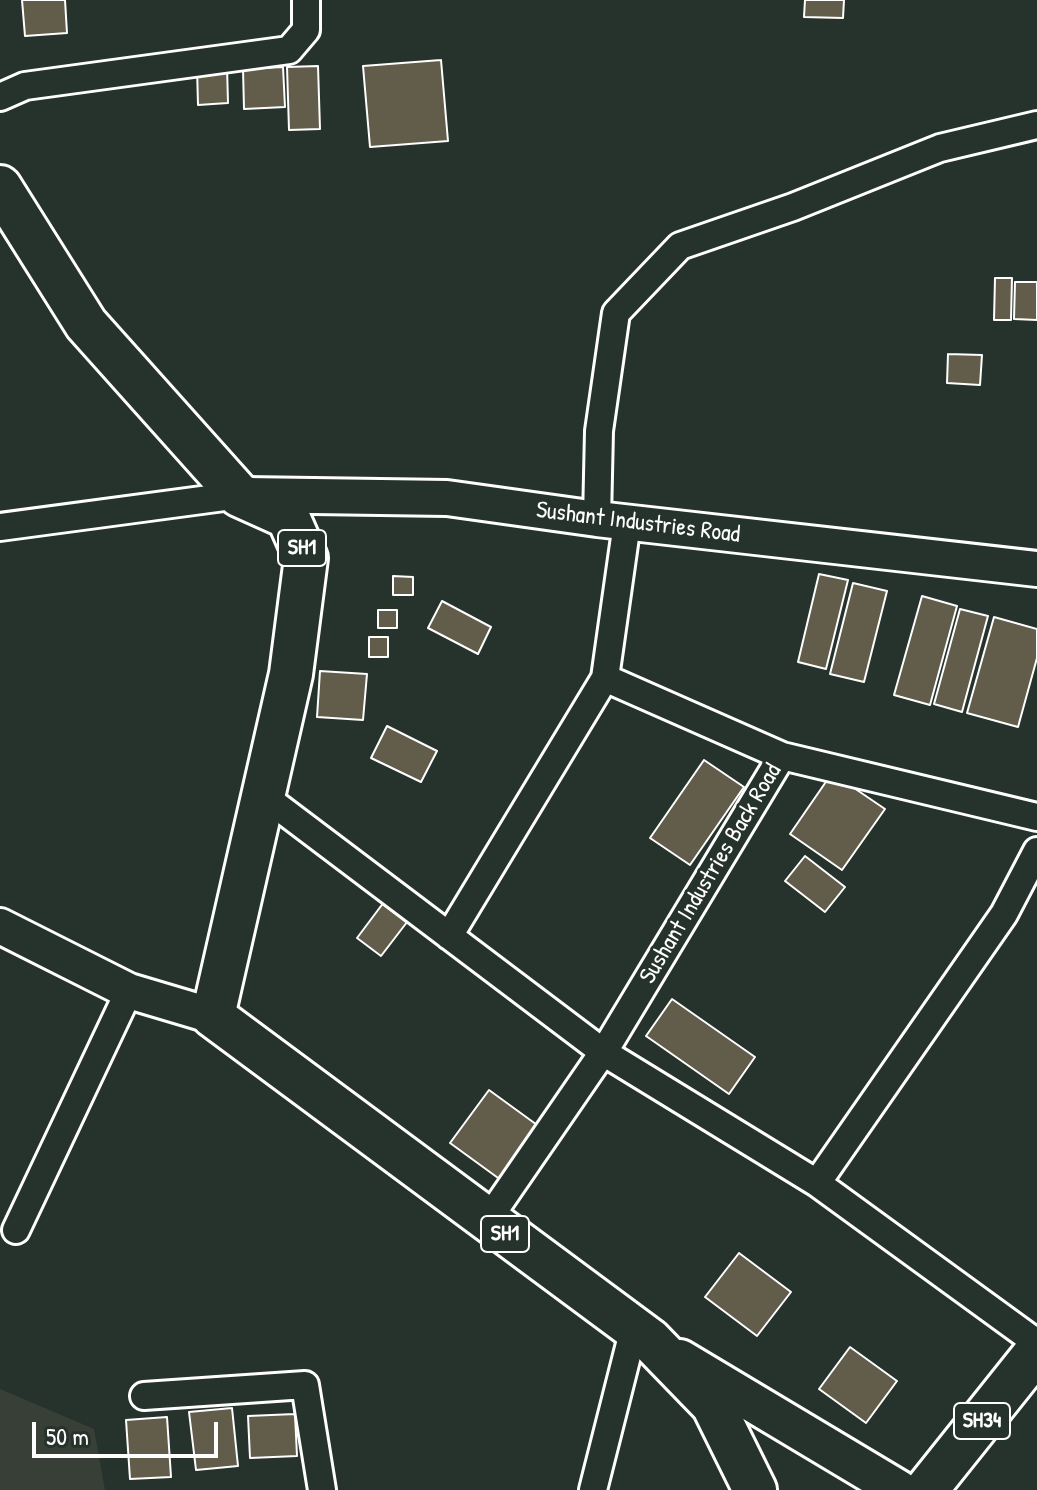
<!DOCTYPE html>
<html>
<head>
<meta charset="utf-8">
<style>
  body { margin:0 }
  #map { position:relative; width:1037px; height:1490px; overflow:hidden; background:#26332d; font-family:"Patrick Hand",sans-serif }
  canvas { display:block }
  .scale { position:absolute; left:32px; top:1422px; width:186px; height:36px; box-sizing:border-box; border:4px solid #fff; border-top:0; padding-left:10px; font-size:24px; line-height:28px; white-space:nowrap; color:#fff; -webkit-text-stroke:6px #26332d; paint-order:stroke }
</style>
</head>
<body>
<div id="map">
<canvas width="1037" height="1490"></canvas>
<div class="scale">50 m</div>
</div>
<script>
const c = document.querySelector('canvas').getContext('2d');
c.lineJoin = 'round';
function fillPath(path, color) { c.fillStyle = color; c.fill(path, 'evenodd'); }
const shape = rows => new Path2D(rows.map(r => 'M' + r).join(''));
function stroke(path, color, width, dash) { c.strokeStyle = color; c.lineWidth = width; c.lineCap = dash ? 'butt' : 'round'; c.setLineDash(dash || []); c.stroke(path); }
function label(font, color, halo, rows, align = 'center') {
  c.font = font + ' "Patrick Hand",sans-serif'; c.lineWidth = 6; c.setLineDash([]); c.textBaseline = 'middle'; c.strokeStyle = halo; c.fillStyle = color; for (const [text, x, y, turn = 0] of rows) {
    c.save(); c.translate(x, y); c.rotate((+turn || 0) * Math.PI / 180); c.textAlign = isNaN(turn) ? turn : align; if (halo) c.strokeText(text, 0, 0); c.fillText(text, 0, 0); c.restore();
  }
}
fillPath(shape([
  [0,1389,94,1429,105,1490,0,1490]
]), '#383f36');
const building = shape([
  [22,0,65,0,67,33,25,36,22,0],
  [805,0,844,0,843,18,804,17,805,0],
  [441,60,448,141,370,147,363,66,441,60],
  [227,66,228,103,198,105,197,68,227,66],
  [318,66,320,129,289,130,287,67,318,66],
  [283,67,285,107,244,109,243,69,283,67],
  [995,278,1012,278,1011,320,994,320,995,278],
  [1015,282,1037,282,1037,320,1014,319,1015,282],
  [948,354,982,355,980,385,947,383,948,354],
  [819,574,848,580,826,669,798,662,819,574],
  [393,576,413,577,413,595,393,595,393,576],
  [853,583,887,591,864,682,830,674,853,583],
  [922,596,957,606,930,705,894,695,922,596],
  [442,601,491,627,478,654,428,628,442,601],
  [960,609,988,616,962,712,934,704,960,609],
  [378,610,397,610,397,628,378,628,378,610],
  [994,617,1037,629,1037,658,1018,727,967,713,994,617],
  [369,637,388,637,388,657,369,657,369,637],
  [320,671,367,674,363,720,317,717,320,671],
  [387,726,437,751,421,782,371,758,387,726],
  [704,760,744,787,690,865,650,838,704,760],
  [832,773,885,809,842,870,790,834,832,773],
  [805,856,845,887,825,912,785,881,805,856],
  [390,894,414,913,381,956,357,938,390,894],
  [672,999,755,1057,729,1094,646,1036,672,999],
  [489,1090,544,1130,505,1183,450,1143,489,1090],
  [739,1253,791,1292,757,1336,705,1297,739,1253],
  [850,1347,897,1381,866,1423,819,1389,850,1347],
  [232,1408,238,1466,196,1470,189,1412,232,1408],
  [295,1414,297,1456,250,1458,248,1416,295,1414],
  [167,1417,171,1477,130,1479,126,1420,167,1417]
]);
fillPath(building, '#625c4b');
stroke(building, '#fff', 2);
const minor = shape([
  [0,97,25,86,289,50,306,30,306,0],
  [597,519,599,431,616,313,680,246,793,207,940,148,1037,125],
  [627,523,605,678,782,756],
  [0,527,239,495],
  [264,796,603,1052,817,1183,1037,1343],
  [449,936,605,678],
  [817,1183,1004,914,1037,851],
  [487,1221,608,1045,782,756,1037,817],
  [16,1230,129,991],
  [144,1396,305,1385,322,1490],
  [593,1490,634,1328]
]);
const tertiary = shape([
  [246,495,447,498,597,519,1037,569],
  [0,926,129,991,213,1016]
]);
const secondary = shape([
  [680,1359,899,1490]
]);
const primary = shape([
  [0,187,86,324,239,495,288,517,306,558,291,674,213,1016,650,1340,713,1405,755,1490],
  [926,1490,1037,1351]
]);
stroke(minor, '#fff', 32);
stroke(tertiary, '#fff', 40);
stroke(secondary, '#fff', 44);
stroke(primary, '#fff', 48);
stroke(minor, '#26332d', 26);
stroke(tertiary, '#26332d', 34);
stroke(secondary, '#26332d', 38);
stroke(primary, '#26332d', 42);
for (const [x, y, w] of [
  [302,548,48],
  [505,1234,48],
  [982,1421,56]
]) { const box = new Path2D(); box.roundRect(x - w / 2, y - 18, w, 36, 6); c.fillStyle = '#26332d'; c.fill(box); stroke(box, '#fff', 2); }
label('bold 22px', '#fff', null, [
  ["SH1",302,548],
  ["SH1",505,1234],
  ["SH34",982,1421]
]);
label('24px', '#fff', '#26332d', [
  ["Sushant Industries Road",638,523,7],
  ["Sushant Industries Back Road",711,874,-59]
]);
</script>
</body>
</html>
